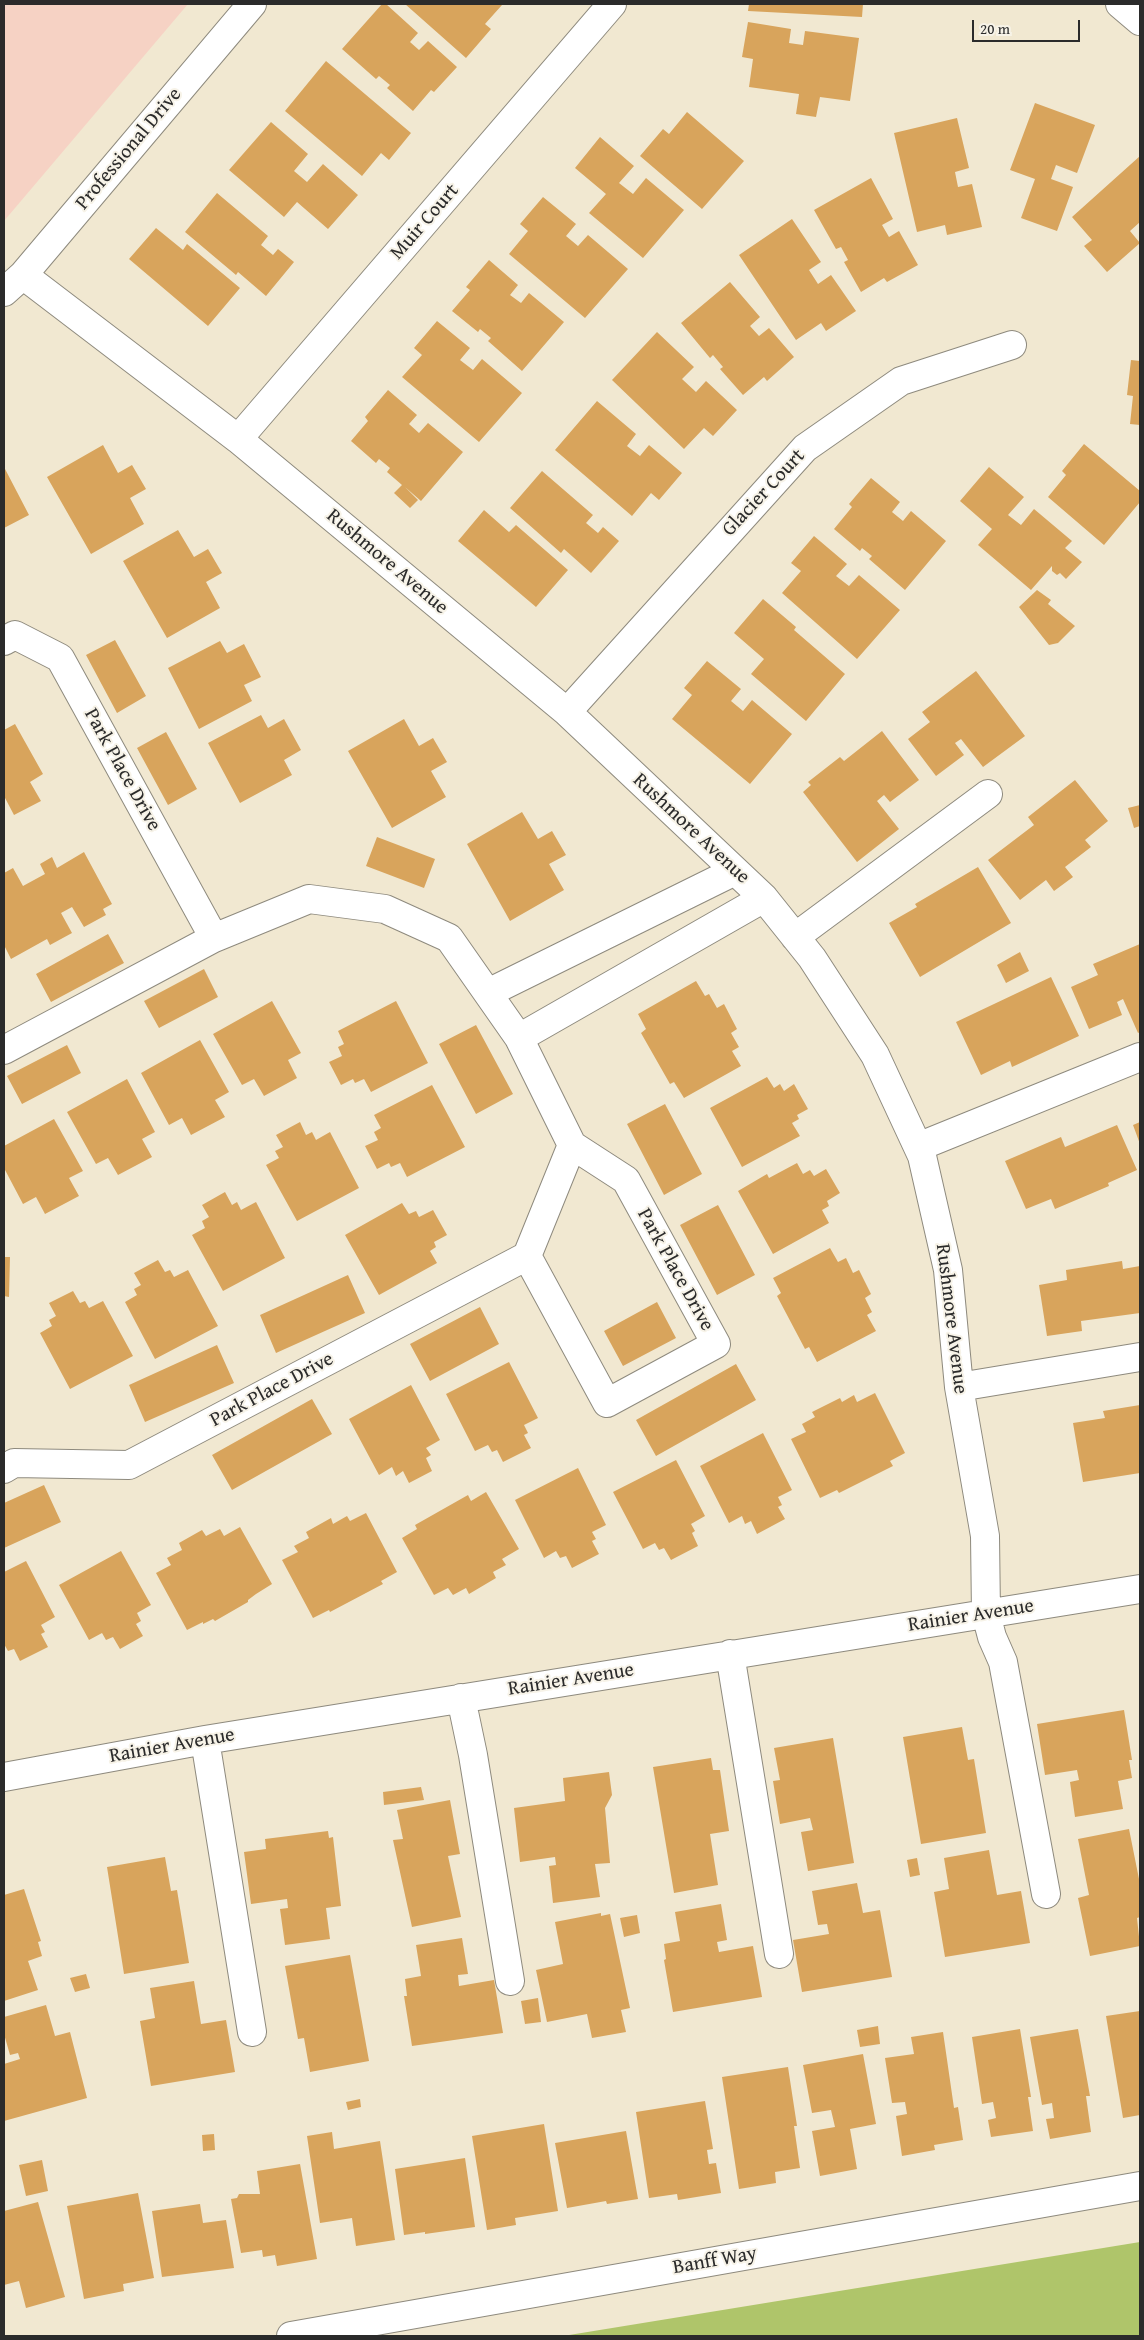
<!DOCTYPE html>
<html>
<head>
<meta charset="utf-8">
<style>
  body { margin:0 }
  #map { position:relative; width:1144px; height:2340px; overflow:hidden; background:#f1e8d1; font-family:"Gentium Book Plus",serif }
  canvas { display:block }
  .frame { position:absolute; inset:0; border:5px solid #2b2b2b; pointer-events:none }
  .scale { position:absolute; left:972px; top:20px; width:108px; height:22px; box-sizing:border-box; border:2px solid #2b2b2b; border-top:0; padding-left:6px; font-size:15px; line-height:18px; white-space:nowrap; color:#2b2b2b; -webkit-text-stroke:4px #f7f3e8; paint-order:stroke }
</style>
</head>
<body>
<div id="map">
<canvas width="1144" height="2340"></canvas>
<div class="frame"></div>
<div class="scale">20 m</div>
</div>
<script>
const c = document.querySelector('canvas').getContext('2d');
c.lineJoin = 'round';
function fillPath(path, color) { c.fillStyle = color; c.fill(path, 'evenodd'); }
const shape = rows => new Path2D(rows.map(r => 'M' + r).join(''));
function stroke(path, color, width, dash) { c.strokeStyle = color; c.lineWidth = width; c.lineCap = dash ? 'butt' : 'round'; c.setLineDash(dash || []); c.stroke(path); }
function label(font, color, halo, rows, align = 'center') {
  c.font = font + ' "Gentium Book Plus",serif'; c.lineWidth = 4; c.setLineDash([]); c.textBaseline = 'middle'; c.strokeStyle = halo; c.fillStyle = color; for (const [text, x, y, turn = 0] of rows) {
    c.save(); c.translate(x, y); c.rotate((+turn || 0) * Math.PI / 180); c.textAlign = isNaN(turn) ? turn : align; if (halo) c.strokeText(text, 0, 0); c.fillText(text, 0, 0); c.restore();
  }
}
fillPath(shape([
  [4,4,188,4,4,221]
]), '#f6d2c4');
fillPath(shape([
  [1140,2242,1140,2336,563,2336]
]), '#afc56a');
fillPath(shape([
  [382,4,386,4,418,33,410,42,419,50,428,41,457,67,434,92,431,90,413,111,387,88,390,85,379,76,376,79,342,49],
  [405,4,501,4,502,5,485,24,491,29,466,58],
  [749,4,863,4,862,17,748,11],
  [748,22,791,29,789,43,803,45,805,31,859,38,850,101,820,97,816,117,796,114,799,94,749,87,753,59,742,57],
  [326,61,411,133,389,160,381,153,362,176,285,111],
  [1035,103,1095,125,1077,173,1056,165,1051,179,1073,187,1057,231,1021,218,1035,179,1010,170],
  [687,112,744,161,702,209,640,156,663,129,669,134],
  [957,118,969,168,955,172,958,187,972,184,982,227,947,235,945,225,917,232,894,133],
  [271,122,308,154,294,171,307,182,323,164,358,195,328,229,297,202,284,217,229,170],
  [600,137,634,166,619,183,633,194,646,178,684,210,643,258,589,213,606,194,575,168],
  [1140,156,1140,222,1130,231,1140,243,1107,272,1084,246,1092,240,1072,217],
  [871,178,893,219,882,225,889,237,899,231,918,265,887,282,884,278,861,292,844,262,848,260,841,247,836,249,814,210],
  [217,193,268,236,261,245,273,255,278,249,294,262,266,296,238,272,236,275,185,232],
  [543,197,576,224,566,236,578,246,588,235,628,269,585,318,509,254,528,231,520,224],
  [792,219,821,262,809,270,818,284,831,275,856,311,826,331,821,323,796,340,739,255],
  [156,228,183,250,187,244,240,288,208,326,129,259],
  [489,260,518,285,510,295,521,303,529,293,564,322,522,371,488,341,491,338,480,329,478,332,452,311,470,290,466,287],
  [730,282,760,317,750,326,759,336,769,328,794,357,767,381,764,377,743,395,720,369,723,367,713,355,710,358,681,323],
  [437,321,470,348,460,360,473,370,482,359,522,393,479,442,402,377,422,355,414,348],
  [657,332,694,367,682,379,696,392,706,381,737,410,713,436,704,428,684,449,612,380],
  [1131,360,1140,361,1140,425,1130,424,1133,396,1127,395],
  [388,390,417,415,409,424,419,433,428,423,463,452,421,501,405,487,418,500,410,508,394,493,402,485,387,472,390,468,379,459,376,463,351,441,368,421,365,417],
  [597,401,636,434,627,446,640,456,649,445,682,473,659,500,651,493,632,516,555,450],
  [1084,444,1140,491,1140,502,1104,545,1048,497,1066,475,1062,471],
  [103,445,118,473,132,465,146,489,130,498,144,524,91,554,47,477],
  [4,467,29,515,4,528],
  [989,467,1024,497,1008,515,1021,525,1034,509,1072,541,1065,548,1082,562,1066,579,1060,573,1057,575,1052,571,1052,566,1031,590,978,545,992,529,960,501],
  [542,471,593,515,586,523,598,533,603,527,619,541,591,573,564,549,561,553,510,508],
  [871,478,900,502,892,512,903,521,911,511,946,541,905,590,869,559,872,556,862,548,860,551,834,529,852,507,849,504],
  [484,510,509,532,516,525,568,570,536,607,458,541],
  [178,530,194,557,208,549,222,573,206,582,220,608,167,638,123,561],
  [814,536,847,564,836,576,849,586,859,575,900,610,857,659,782,593,801,571,791,563],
  [1037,590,1051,600,1048,604,1075,626,1058,643,1049,645,1019,607],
  [763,599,796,627,794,630,845,674,806,721,751,674,764,659,734,633],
  [115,640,146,696,117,713,86,655],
  [220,641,227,653,244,644,261,677,244,685,252,701,199,729,168,668],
  [707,661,741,689,731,701,743,711,752,700,792,734,750,784,672,719,692,695,684,688],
  [976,671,1025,736,983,767,961,739,955,743,964,755,936,776,908,739,930,722,922,712],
  [261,715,268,728,284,719,301,750,284,760,292,775,240,803,208,743],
  [404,719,419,746,433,738,447,762,431,771,446,797,392,828,348,751],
  [15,724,43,774,30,782,41,801,14,815,4,796,4,730],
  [882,731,919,780,890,802,884,795,877,801,899,829,857,862,803,792,811,785,808,782,840,757,844,761],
  [166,732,197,789,168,805,137,748],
  [1075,780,1108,821,1085,840,1091,847,1065,867,1073,877,1054,891,1046,880,1020,900,988,860,1034,825,1028,817],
  [1140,805,1140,826,1134,828,1128,808],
  [522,812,538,839,552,831,566,855,549,864,564,890,510,921,467,844],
  [377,837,435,859,424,888,366,866],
  [84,852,112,904,103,909,106,915,84,927,72,907,61,913,72,933,50,945,47,939,11,959,4,945,4,873,13,868,23,886,45,874,40,864,52,857,57,868],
  [978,867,1011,923,920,977,889,923,917,907,915,904],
  [108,934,124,963,51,1002,36,974],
  [1140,944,1140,1032,1138,1033,1123,999,1117,1002,1122,1015,1089,1029,1071,987,1098,975,1093,964],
  [1020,952,1029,971,1006,983,997,965],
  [204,969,218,997,159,1028,144,1001],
  [1051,977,1079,1036,1012,1067,1010,1061,981,1075,956,1022],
  [696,981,705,996,709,994,717,1008,724,1004,737,1029,731,1033,739,1047,732,1051,741,1066,684,1098,674,1082,670,1084,641,1033,646,1029,638,1014],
  [272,1001,301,1053,288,1060,297,1078,264,1096,254,1079,242,1085,213,1034],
  [396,1001,428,1063,371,1092,364,1079,355,1083,353,1079,341,1085,329,1062,342,1056,338,1047,344,1044,338,1031],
  [476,1025,513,1094,476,1114,439,1044],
  [200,1040,229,1092,215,1100,225,1117,191,1135,182,1118,169,1125,141,1073],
  [67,1045,81,1073,22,1104,7,1076],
  [767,1077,774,1088,780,1084,784,1091,794,1084,808,1109,797,1115,799,1119,792,1123,800,1136,742,1167,710,1108],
  [127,1079,155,1132,142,1139,152,1157,118,1175,108,1158,96,1164,67,1112],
  [432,1085,465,1147,407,1177,400,1163,391,1167,389,1163,377,1169,365,1146,378,1140,374,1132,381,1128,374,1115],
  [665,1104,702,1174,664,1195,627,1124],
  [54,1119,83,1171,69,1178,79,1196,45,1214,36,1197,23,1204,4,1168,4,1146],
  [300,1122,306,1135,312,1132,316,1140,330,1132,359,1188,297,1221,266,1165,279,1158,275,1151,283,1147,276,1135],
  [1140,1122,1140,1144,1133,1125],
  [1117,1125,1137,1170,1108,1183,1109,1186,1055,1209,1051,1199,1026,1209,1005,1161,1061,1137,1065,1147],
  [797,1163,803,1174,810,1170,814,1176,826,1169,840,1193,827,1201,829,1206,822,1210,829,1223,773,1254,738,1191,767,1174,769,1178],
  [225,1192,232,1205,237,1202,241,1210,256,1202,285,1258,223,1291,192,1235,205,1228,202,1221,209,1217,202,1205],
  [402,1203,409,1214,416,1211,419,1217,433,1210,447,1235,434,1242,436,1247,430,1251,437,1263,379,1295,345,1235],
  [718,1205,755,1275,717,1295,680,1225],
  [830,1248,838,1262,846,1258,853,1273,859,1270,871,1294,865,1298,872,1312,867,1315,876,1331,817,1362,809,1347,805,1349,777,1296,781,1293,773,1278],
  [4,1257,10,1257,9,1297,4,1296],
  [158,1260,165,1272,170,1270,174,1277,188,1270,218,1326,155,1359,125,1302,137,1295,134,1289,141,1285,134,1273],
  [1122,1261,1123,1269,1140,1266,1140,1313,1081,1321,1082,1331,1047,1336,1039,1285,1067,1280,1066,1270],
  [348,1275,365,1313,276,1353,260,1315],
  [73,1291,80,1303,85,1301,89,1308,103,1301,133,1356,70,1389,40,1333,52,1326,49,1320,56,1316,49,1303],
  [657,1302,676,1338,623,1366,604,1331],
  [480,1307,499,1344,430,1381,410,1344],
  [217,1345,234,1383,145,1422,129,1385],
  [509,1362,538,1418,524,1425,528,1433,524,1435,531,1448,503,1462,497,1450,492,1452,488,1445,475,1451,446,1394],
  [736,1364,756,1400,656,1456,636,1420],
  [411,1385,440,1440,426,1448,431,1455,426,1458,432,1471,409,1483,403,1471,396,1476,392,1467,379,1475,349,1419],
  [875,1393,905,1453,890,1461,893,1466,839,1493,837,1490,820,1498,791,1439,806,1432,802,1424,815,1417,812,1412,840,1398,842,1402,854,1395,857,1402],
  [312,1399,332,1434,232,1490,212,1455],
  [1140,1405,1140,1473,1083,1482,1073,1423,1105,1418,1103,1411],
  [763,1433,792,1490,778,1497,782,1505,778,1507,785,1519,757,1534,751,1521,745,1524,742,1516,729,1523,700,1466],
  [676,1460,705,1516,691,1524,695,1531,692,1533,698,1546,671,1560,664,1548,659,1550,655,1543,643,1549,613,1492],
  [578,1468,606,1525,592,1532,596,1539,592,1541,599,1554,572,1568,566,1556,560,1558,556,1551,544,1558,515,1500],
  [44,1485,61,1522,4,1548,4,1503],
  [486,1492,519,1549,502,1559,506,1565,493,1572,496,1578,469,1594,466,1588,453,1595,448,1588,434,1595,402,1538,417,1529,415,1525,468,1495,471,1501],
  [366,1513,397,1572,381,1581,383,1584,330,1612,329,1610,313,1618,282,1560,298,1552,294,1546,309,1538,306,1532,331,1518,333,1524,347,1516,350,1521],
  [240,1527,272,1584,256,1594,248,1600,248,1602,215,1621,213,1619,203,1624,203,1622,187,1630,156,1573,171,1565,167,1558,182,1550,179,1543,202,1530,206,1536,220,1529,224,1536],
  [121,1551,151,1605,137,1613,141,1621,136,1624,143,1636,120,1649,113,1637,106,1640,102,1633,89,1640,59,1585],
  [26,1561,55,1617,41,1625,45,1632,41,1634,48,1647,20,1661,14,1649,8,1651,4,1644,4,1572],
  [1124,1710,1132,1760,1129,1760,1132,1778,1118,1781,1123,1809,1075,1817,1070,1782,1079,1780,1077,1770,1045,1775,1037,1724],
  [962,1727,968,1760,974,1759,986,1833,921,1844,903,1737],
  [833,1738,854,1863,808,1871,801,1832,813,1830,810,1818,780,1824,773,1781,780,1780,774,1748],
  [711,1758,713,1770,720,1770,729,1831,710,1834,718,1885,674,1893,653,1767],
  [609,1772,612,1795,605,1808,610,1863,595,1864,600,1897,553,1903,549,1866,556,1865,555,1857,520,1862,514,1808,565,1801,563,1778],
  [421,1787,424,1800,384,1805,383,1792],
  [450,1800,460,1854,448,1856,461,1917,412,1927,393,1840,403,1839,397,1810],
  [1129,1829,1140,1884,1140,1917,1137,1918,1140,1946,1090,1956,1078,1898,1089,1895,1078,1839],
  [328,1831,329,1838,333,1837,341,1906,326,1908,330,1939,285,1945,280,1909,288,1908,287,1899,251,1904,244,1852,266,1849,265,1839],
  [989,1850,997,1895,1021,1891,1030,1943,945,1957,934,1892,949,1889,944,1858],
  [165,1857,171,1891,177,1890,189,1963,124,1974,107,1867],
  [917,1858,920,1875,910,1877,907,1860],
  [857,1883,863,1913,880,1910,892,1977,802,1992,793,1940,829,1934,827,1924,818,1925,812,1891],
  [24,1889,41,1941,38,1942,42,1956,28,1961,38,1990,4,2001,4,1895],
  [721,1904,727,1940,717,1942,719,1952,753,1946,762,1997,673,2012,664,1960,666,1959,664,1944,680,1941,675,1912],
  [601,1913,601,1916,610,1914,630,2008,621,2010,626,2032,592,2038,587,2014,547,2022,536,1970,563,1964,555,1922],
  [637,1915,640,1933,624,1937,620,1918],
  [462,1938,468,1974,458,1975,459,1986,494,1980,503,2033,412,2046,404,1996,407,1996,405,1979,421,1976,416,1945],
  [350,1955,369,2061,310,2072,304,2038,298,2039,285,1966],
  [86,1974,90,1988,75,1992,70,1978],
  [194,1981,201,2024,226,2020,235,2072,151,2086,140,2021,155,2018,150,1988],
  [538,1998,541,2022,525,2024,521,2001],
  [46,2005,55,2036,70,2032,87,2098,4,2121,4,2064,20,2059,18,2053,10,2055,4,2034,4,2017],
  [1140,2011,1140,2115,1123,2118,1106,2016],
  [878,2026,880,2044,860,2047,857,2030],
  [1020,2029,1031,2097,1028,2097,1033,2131,991,2137,988,2120,996,2118,993,2102,982,2104,972,2037],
  [1078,2029,1090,2096,1086,2096,1091,2132,1050,2139,1046,2119,1054,2118,1052,2103,1042,2105,1030,2037],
  [943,2032,954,2108,958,2107,963,2140,934,2145,935,2150,902,2156,896,2116,907,2114,905,2102,892,2103,885,2058,914,2054,911,2037],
  [863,2054,876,2124,850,2129,857,2169,820,2176,812,2131,835,2127,831,2110,812,2113,803,2065],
  [788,2067,797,2126,794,2126,800,2168,775,2172,776,2183,739,2189,722,2077],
  [360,2099,361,2107,348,2110,346,2102],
  [705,2101,713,2149,707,2150,709,2164,716,2163,721,2193,678,2200,677,2194,649,2198,636,2112],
  [544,2124,558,2211,515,2218,516,2225,487,2230,472,2136],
  [626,2131,638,2199,607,2204,606,2201,567,2208,555,2143],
  [332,2132,334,2149,380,2141,395,2240,356,2246,352,2218,320,2223,307,2136],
  [214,2134,215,2150,203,2151,202,2135],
  [465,2158,475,2227,425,2234,425,2232,404,2235,395,2169],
  [42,2160,48,2191,26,2196,19,2165],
  [300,2164,317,2259,277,2266,275,2255,263,2257,262,2250,241,2253,231,2199,237,2198,239,2194,260,2194,257,2171],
  [138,2193,154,2278,123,2284,124,2291,84,2299,67,2206],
  [38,2202,65,2297,26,2308,19,2281,4,2285,4,2211],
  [200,2204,203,2223,226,2220,234,2268,162,2277,152,2211]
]), '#d8a45c');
const minor = shape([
  [23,275,238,439,567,712,764,898,812,958,875,1055,922,1156,948,1270,959,1387,985,1536,986,1614,992,1637,1003,1662,1046,1894],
  [4,292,23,275,252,4],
  [238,439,612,4],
  [4,641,15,635,60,658,214,938],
  [567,712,805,448,901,381,1012,345],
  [795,937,988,794],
  [488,993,735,871],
  [519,1038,764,898],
  [4,1050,214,938,309,899,385,909,449,938,519,1038,572,1145,527,1256,129,1465,14,1463,4,1469],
  [918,1147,1140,1057],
  [527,1256,607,1403,716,1344,626,1180,572,1145],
  [959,1387,1140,1357],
  [730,1654,779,1954],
  [461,1698,473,1755,510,1981],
  [205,1740,252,2032],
  [4,1777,205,1740,1140,1589],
  [291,2336,1140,2186]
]);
const major = shape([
  [1120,4,1140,21]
]);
stroke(minor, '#8e8a7e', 30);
stroke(major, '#8e8a7e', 30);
stroke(minor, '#fff', 28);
stroke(major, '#fff', 28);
label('20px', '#2b2b2b', '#f7f3e8', [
  ["Professional Drive",129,149,-50],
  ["Muir Court",425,222,-49],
  ["Glacier Court",764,493,-47],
  ["Rushmore Avenue",387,562,40],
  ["Park Place Drive",122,770,61],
  ["Rushmore Avenue",691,829,43],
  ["Park Place Drive",675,1270,61],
  ["Rushmore Avenue",951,1319,83],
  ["Park Place Drive",272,1390,-28],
  ["Rainier Avenue",971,1616,-9],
  ["Rainier Avenue",571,1680,-9],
  ["Rainier Avenue",172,1746,-10],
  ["Banff Way",715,2261,-10]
]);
</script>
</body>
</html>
